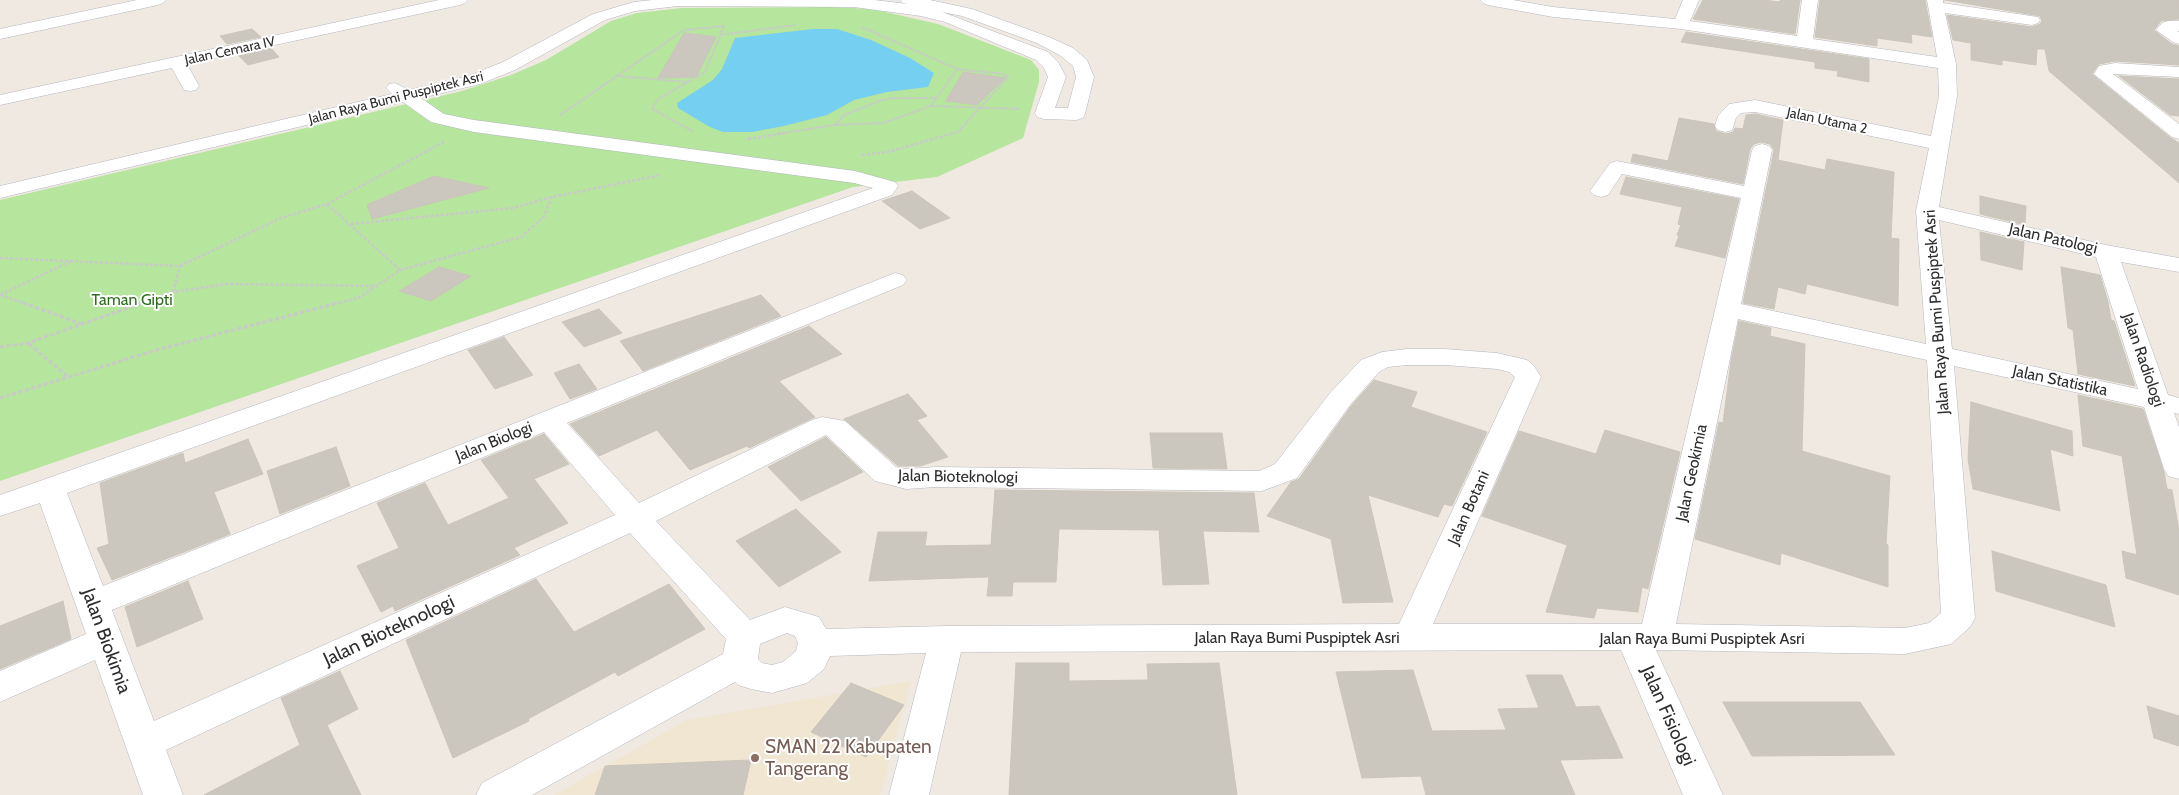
<!DOCTYPE html>
<html>
<head>
<meta charset="utf-8">
<style>
  body { margin:0 }
  canvas { display:block; background:#efe9e1 }
</style>
</head>
<body>
<canvas width="2179" height="795"></canvas>
<script>
const c = document.querySelector('canvas').getContext('2d');
c.lineJoin = 'round';
function fillPath(path, color) { c.fillStyle = color; c.fill(path, 'evenodd'); }
const shape = rows => new Path2D(rows.map(r => 'M' + r).join(''));
function stroke(path, color, width, dash) { c.strokeStyle = color; c.lineWidth = width; c.lineCap = dash ? 'butt' : 'round'; c.setLineDash(dash || []); c.stroke(path); }
function label(font, color, halo, rows, align = 'center') {
  c.font = font + ' Cabin,sans-serif'; c.lineWidth = 4; c.setLineDash([]); c.textBaseline = 'middle'; c.strokeStyle = halo; c.fillStyle = color; for (const [text, x, y, turn = 0] of rows) {
    c.save(); c.translate(x, y); c.rotate((+turn || 0) * Math.PI / 180); c.textAlign = isNaN(turn) ? turn : align; if (halo) c.strokeText(text, 0, 0); c.fillText(text, 0, 0); c.restore();
  }
}
fillPath(shape([
  [911,681,880,795,554,795,687,720]
]), '#f0e6d1');
fillPath(shape([
  [830,7,872,9,938,24,1031,60,1039,70,1039,82,1023,138,937,177,853,187,0,481,0,200,462,91,511,75,546,60,611,21,637,13,682,8]
]), '#b6e59e');
fillPath(shape([
  [813,29,837,29,871,40,910,58,934,73,928,87,887,92,854,100,827,115,784,126,752,132,723,132,710,127,678,108,677,103,713,80,722,69,735,38]
]), '#75cff0');
const building = shape([
  [1703,0,1763,0,1780,2,1780,0,1800,0,1795,34,1693,19,1703,0],
  [1820,0,1925,0,1932,37,1911,34,1912,43,1877,38,1877,46,1815,37,1820,0],
  [1945,0,2179,0,2179,19,2161,21,2154,30,2172,44,2179,46,2179,65,2115,61,2099,64,2092,74,2171,138,2179,143,2179,183,2049,71,2045,49,2037,49,2036,65,2002,60,2002,65,1971,60,1971,43,1953,40,1947,15,2032,27,2040,24,2042,21,2040,16,1945,0],
  [252,29,261,37,227,44,220,36,252,29],
  [1686,32,1869,59,1869,82,1837,76,1838,71,1815,68,1815,62,1681,42,1686,32],
  [684,33,716,37,696,77,658,78,684,33],
  [271,48,279,57,248,65,238,55,271,48],
  [963,72,1005,78,977,105,946,101,963,72],
  [2119,76,2179,79,2179,116,2170,115,2119,76],
  [1755,114,1783,120,1778,160,1825,170,1827,159,1894,172,1891,238,1899,239,1898,306,1807,284,1805,294,1778,287,1774,309,1743,303,1774,150,1770,144,1761,142,1754,144,1750,149,1743,184,1631,162,1633,154,1668,161,1679,118,1714,124,1716,131,1726,134,1733,132,1735,128,1743,129,1746,115,1755,114],
  [434,176,489,188,372,219,367,205,434,176],
  [1626,177,1739,199,1725,258,1675,246,1679,236,1677,235,1681,225,1678,224,1682,207,1620,194,1626,177],
  [912,191,950,218,920,229,882,201,912,191],
  [1980,196,2026,206,2025,225,1980,214,1980,196],
  [1980,232,2024,242,2022,270,1981,260,1980,232],
  [439,267,471,276,431,301,399,291,439,267],
  [2061,267,2100,275,2108,302,2111,320,2114,321,2135,386,2078,374,2073,330,2068,328,2061,267],
  [761,295,781,316,643,371,620,341,761,295],
  [599,309,622,333,584,347,562,322,599,309],
  [1739,321,1771,328,1770,336,1805,344,1802,451,1890,476,1886,544,1888,545,1888,587,1781,553,1780,565,1695,539,1719,422,1723,423,1731,361,1739,321],
  [809,326,842,354,779,381,815,417,749,448,747,446,690,470,657,430,599,456,570,424,809,326],
  [504,337,533,375,495,389,468,350,504,337],
  [579,364,597,389,570,399,554,373,579,364],
  [1374,380,1417,392,1411,407,1487,432,1452,506,1444,504,1438,517,1368,495,1393,602,1343,603,1331,539,1267,516,1291,482,1299,479,1351,406,1374,380],
  [908,394,927,416,917,420,948,457,920,466,898,466,844,419,908,394],
  [2078,395,2143,409,2164,472,2167,489,2172,490,2179,531,2179,595,2126,578,2122,551,2137,555,2122,456,2083,446,2078,395],
  [1971,402,2072,431,2073,456,2050,449,2060,511,1973,489,1968,459,1971,402],
  [1605,430,1680,452,1648,589,1642,587,1638,612,1597,608,1594,618,1546,612,1567,545,1482,516,1519,431,1596,454,1605,430],
  [1150,433,1222,433,1227,469,1153,468,1150,433],
  [544,434,569,464,534,479,568,523,514,548,520,555,395,611,393,606,381,612,357,566,399,548,377,503,425,483,448,525,509,498,481,460,544,434],
  [826,437,863,472,801,501,768,467,826,437],
  [248,439,263,474,214,492,230,534,112,580,97,548,109,544,100,483,183,453,185,463,248,439],
  [336,447,350,486,280,514,267,471,336,447],
  [995,490,1254,493,1259,532,1203,531,1209,584,1163,585,1159,530,1059,529,1056,582,1013,582,1012,596,987,596,989,577,869,581,878,532,927,532,925,546,991,545,995,490],
  [796,509,841,552,779,587,736,541,796,509],
  [1992,551,2106,585,2115,627,1996,591,1992,551],
  [536,579,574,632,669,584,705,629,618,676,615,672,528,719,529,721,453,758,406,640,536,579],
  [188,581,203,619,137,647,125,607,188,581],
  [63,601,71,639,0,669,0,626,63,601],
  [1016,663,1069,663,1069,681,1148,680,1147,664,1219,663,1237,795,1009,795,1016,663],
  [1413,670,1432,731,1506,730,1498,709,1539,708,1526,675,1562,675,1576,707,1599,706,1623,758,1560,760,1575,795,1426,795,1421,776,1362,778,1336,672,1413,670],
  [340,671,358,709,327,725,361,795,204,795,300,745,281,698,340,671],
  [851,683,904,705,866,757,811,732,851,683],
  [1723,702,1860,702,1895,755,1752,756,1723,702],
  [2147,706,2179,716,2179,746,2154,738,2147,706],
  [751,760,743,795,595,795,605,766,751,760]
]);
fillPath(building, '#cbc7bf');
stroke(building, '#cbc5ba', 1);
const minor = shape([
  [137,0,166,0,163,3,158,5,0,39,0,29,137,0],
  [439,0,468,0,465,3,460,5,187,64,199,86,196,90,190,91,184,90,172,68,0,105,0,95,439,0],
  [652,0,874,0,908,4,903,3,900,0,930,0,972,9,1049,37,1073,48,1087,60,1094,77,1085,114,1083,118,1076,120,1044,119,1037,117,1035,113,1048,77,1044,68,1036,60,945,22,921,16,854,7,678,6,635,11,605,20,515,70,480,84,421,98,444,114,474,120,855,171,895,182,898,186,892,195,67,493,103,586,895,273,903,275,907,280,903,285,567,423,639,503,812,420,822,417,845,421,896,467,906,469,936,467,1259,471,1275,464,1330,393,1361,360,1382,352,1407,349,1445,349,1497,353,1527,360,1534,366,1541,377,1433,624,1642,624,1741,198,1622,174,1608,195,1601,197,1594,195,1590,191,1610,163,1617,161,1744,186,1752,150,1755,146,1762,144,1769,146,1772,150,1741,304,1926,344,1916,211,1929,148,1755,112,1741,113,1736,118,1732,130,1725,132,1718,130,1715,126,1718,116,1729,104,1755,100,1931,136,1939,96,1938,68,1681,29,1553,17,1488,5,1483,3,1480,0,1513,0,1553,7,1675,19,1683,0,1699,0,1690,21,1797,36,1802,0,1818,0,1813,39,1937,57,1927,0,1943,0,1943,3,2038,17,2040,20,2038,23,2032,25,1945,13,1956,64,1957,96,1939,207,2106,245,2179,258,2179,272,2121,262,2168,395,2179,398,2179,414,2174,413,2179,427,2179,479,2168,476,2164,469,2144,407,1954,366,1975,618,1970,627,1951,644,1905,654,1656,650,1723,795,1683,795,1621,650,961,652,929,795,889,795,926,653,830,656,824,669,807,683,772,693,751,689,738,685,735,682,532,795,476,795,482,783,723,654,726,639,630,533,166,750,183,795,143,795,95,660,0,702,0,671,86,634,40,503,0,516,0,495,873,188,854,183,474,132,431,122,403,102,0,198,0,186,392,94,386,88,389,84,395,83,409,90,468,76,503,62,593,14,634,2,652,0],
  [942,12,962,16,1037,43,1061,56,1073,66,1076,77,1068,108,1055,108,1066,77,1058,62,1048,52,942,12],
  [1939,220,2096,257,2138,389,1952,349,1939,220],
  [1738,319,1927,360,1941,613,1929,623,1905,628,1676,624,1738,319],
  [1407,365,1445,365,1497,369,1509,372,1515,377,1399,624,947,626,826,629,819,617,785,607,750,620,656,521,826,435,875,481,906,489,936,487,1262,491,1297,478,1350,405,1379,372,1388,367,1407,365],
  [544,432,615,515,154,721,112,610,544,432],
  [787,633,795,636,798,643,796,651,783,662,772,665,762,663,758,659,760,644,787,633],
  [2168,21,2179,21,2179,31,2177,31,2179,32,2179,44,2173,42,2156,30,2162,23,2168,21],
  [2115,63,2179,67,2179,77,2113,74,2179,124,2179,139,2172,137,2094,74,2099,66,2115,63]
]);
stroke(minor, '#b4b7c1', 1);
stroke(shape([
  [720,35,796,25],
  [617,76,684,30,724,26,705,72,657,100,652,109,694,132],
  [932,106,1020,109],
  [560,115,617,76,688,82],
  [835,125,844,115,882,100,894,98,936,98],
  [777,134,834,125,883,123,931,106,957,69,862,27],
  [950,134,958,132,1008,77,1003,74,957,69]
]), '#c9c9c9', 2, [2.5, 1]);
stroke(shape([
  [748,139,785,133],
  [862,155,888,152,954,133],
  [327,204,400,270],
  [351,224,513,208,552,197,661,175],
  [0,258,180,266,281,218,327,204,444,142],
  [173,292,180,266],
  [0,295,26,304],
  [0,295,71,261],
  [138,304,173,292,227,284,375,286],
  [334,304,358,298,400,270,521,237,543,218,552,197]
]), '#c9c9c9', 2.5, [3, 2]);
stroke(shape([
  [23,303,82,324],
  [29,344,67,376],
  [0,347,28,343,142,303],
  [0,398,160,349,338,303]
]), '#c9c9c9', 3, [4, 2.5]);
fillPath(minor, '#fff');
for (const [x, y, r, color] of [
  [755,758,5,"#8d6e63"]
]) { const dot = new Path2D(); dot.arc(x, y, r, 0, 2 * Math.PI); c.fillStyle = color; c.fill(dot); stroke(dot, '#fff', 2); }
label('14px', '#2e2e2e', '#fff', [
  ["Jalan Cemara IV",230,51,-12],
  ["Jalan Raya Bumi Puspiptek Asri",396,98,-14],
  ["Jalan Utama 2",1827,121,12]
]);
label('16px', '#2e2e2e', '#fff', [
  ["Jalan Patologi",2053,239,13],
  ["Jalan Raya Bumi Puspiptek Asri",1937,312,-94],
  ["Jalan Radiologi",2143,360,71],
  ["Jalan Statistika",2060,381,12],
  ["Jalan Biologi",494,442,-22],
  ["Jalan Geokimia",1692,473,-78],
  ["Jalan Bioteknologi",958,477,1],
  ["Jalan Botani",1469,508,-66],
  ["Jalan Raya Bumi Puspiptek Asri",1297,638],
  ["Jalan Raya Bumi Puspiptek Asri",1702,639]
]);
label('16px', '#2c6e1b', '#fff', [
  ["Taman Gipti",132,300]
]);
label('19px', '#2e2e2e', '#fff', [
  ["Jalan Bioteknologi",389,631,-25],
  ["Jalan Biokimia",106,641,70],
  ["Jalan Fisiologi",1668,716,66]
]);
label('19px', '#785e54', '#fff', [
  ["SMAN 22 Kabupaten",765,747],
  ["Tangerang",765,769]
], 'left');
</script>
</body>
</html>
